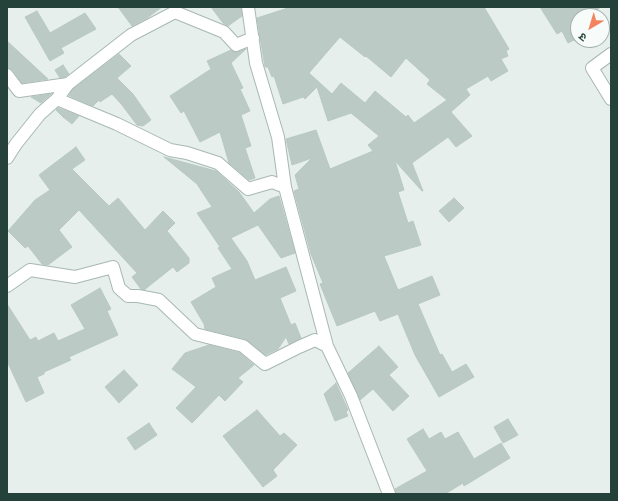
<!DOCTYPE html>
<html>
<head>
<meta charset="utf-8">
<style>
  body { margin:0 }
  #map { position:relative; width:618px; height:501px; overflow:hidden; background:#e6efeb; font-family:"Varela Round","Noto Sans Devanagari",sans-serif }
  canvas { display:block }
  .frame { position:absolute; inset:0; border:8px solid #24423a; pointer-events:none }
  .north { position:absolute; left:570px; top:8px; width:40px; height:40px; box-sizing:border-box; background:#f7fbf9; border:1px solid #a3b1ad; border-radius:50%; rotate:218deg; font-size:11px; font-weight:700; line-height:16px; text-align:center; color:#24423a }
  .north::after { content:''; display:block; margin:auto; width:14px; height:18px; background:#f4845f; clip-path:polygon(50% 0,100% 100%,50% 72%,0 100%) }
</style>
</head>
<body>
<div id="map">
<canvas width="618" height="501"></canvas>
<div class="frame"></div>
<div class="north">उ</div>
</div>
<script>
const c = document.querySelector('canvas').getContext('2d');
c.lineJoin = 'round';
function fillPath(path, color) { c.fillStyle = color; c.fill(path, 'evenodd'); }
const shape = rows => new Path2D(rows.map(r => 'M' + r).join(''));
function stroke(path, color, width, dash) { c.strokeStyle = color; c.lineWidth = width; c.lineCap = dash ? 'butt' : 'round'; c.setLineDash(dash || []); c.stroke(path); }
const building = shape([
  [118,7,162,7,147,18,132,26,118,7],
  [211,7,241,7,242,16,228,26,223,23,211,7],
  [287,7,484,7,509,49,506,51,508,56,501,59,508,71,491,81,488,76,466,89,470,95,451,112,472,136,456,147,448,137,412,163,423,191,422,191,395,161,404,190,398,192,408,223,413,221,421,245,384,256,398,290,432,276,440,295,418,304,440,355,442,354,452,372,466,364,474,377,439,397,415,355,398,314,380,321,375,311,337,326,320,284,323,283,311,254,294,191,299,189,295,175,312,158,292,165,286,139,316,130,330,169,373,151,368,145,379,136,351,113,328,121,317,87,305,99,303,97,283,104,274,76,272,77,268,67,265,67,257,18,285,9,287,7],
  [340,37,365,57,366,56,391,77,406,58,430,80,427,84,447,100,414,123,408,115,406,117,375,91,365,103,341,83,332,94,309,73,340,37],
  [540,7,601,7,587,16,578,16,578,38,568,43,562,31,557,34,540,7],
  [37,11,50,33,85,13,96,29,61,48,64,53,50,61,25,17,37,11],
  [7,41,48,79,22,83,13,70,7,68,7,41],
  [246,49,231,63,243,88,240,89,250,111,241,115,251,146,245,148,255,178,249,180,229,163,220,132,200,142,184,111,181,113,170,96,211,69,207,61,231,50,234,52,238,52,246,49],
  [119,54,131,66,117,78,133,94,151,120,143,126,137,125,122,105,112,94,100,102,99,100,93,106,70,96,69,95,73,89,119,54],
  [63,65,69,74,65,77,60,78,55,70,63,65],
  [51,94,41,103,31,97,51,94],
  [58,108,79,116,72,124,63,117,56,110,58,108],
  [76,147,85,160,72,169,109,206,118,198,145,230,163,211,175,223,167,231,189,258,189,263,177,272,173,267,144,290,141,289,132,277,137,273,79,210,59,230,72,247,48,265,42,264,28,246,25,248,8,231,35,200,50,190,39,175,76,147],
  [164,157,216,171,239,192,254,213,270,199,279,196,295,253,281,258,258,225,231,238,247,261,255,280,286,267,296,291,280,298,291,325,295,323,301,338,289,344,286,337,278,349,265,355,245,339,205,329,204,324,191,302,216,287,212,278,232,269,218,248,220,247,197,213,212,207,197,184,164,157],
  [454,198,464,208,449,222,439,211,454,198],
  [100,288,111,309,107,311,118,335,69,357,71,360,44,372,44,374,37,377,44,393,26,402,7,361,7,304,30,340,36,337,38,341,54,333,58,341,85,329,71,305,100,288],
  [209,345,240,353,254,365,238,378,243,382,225,401,219,395,192,423,176,408,196,387,172,369,185,353,209,345],
  [379,346,398,367,389,375,409,396,393,411,373,389,360,400,348,373,379,346],
  [124,370,138,385,119,403,105,387,124,370],
  [336,383,348,410,346,412,348,416,335,421,324,394,336,383],
  [257,410,280,436,284,433,297,445,273,470,277,476,263,487,223,436,257,410],
  [508,419,518,435,503,443,494,427,508,419],
  [149,423,157,435,135,450,127,438,149,423],
  [423,429,429,439,441,432,445,439,458,432,474,459,501,443,510,458,464,486,463,483,445,494,396,494,395,489,427,471,407,439,423,429]
]);
fillPath(building, '#bbcac4');
stroke(building, '#b8c9c2', 1);
const minor = shape([
  [248,7,256,63,278,137,285,187,327,346,351,396,389,494],
  [611,54,592,68,611,99],
  [7,75,19,91,68,84,57,99,117,124,170,150,187,153,218,163,248,189,272,182,285,187],
  [68,84,131,35,175,12,224,32,236,45,253,38],
  [7,158,16,144,40,114,57,99],
  [7,286,30,270,75,277,113,267,119,288,128,296,138,296,159,300,195,334,243,346,265,364,299,347,315,340,327,346]
]);
stroke(minor, '#a8b8b2', 14);
stroke(minor, '#fff', 12);
</script>
</body>
</html>
